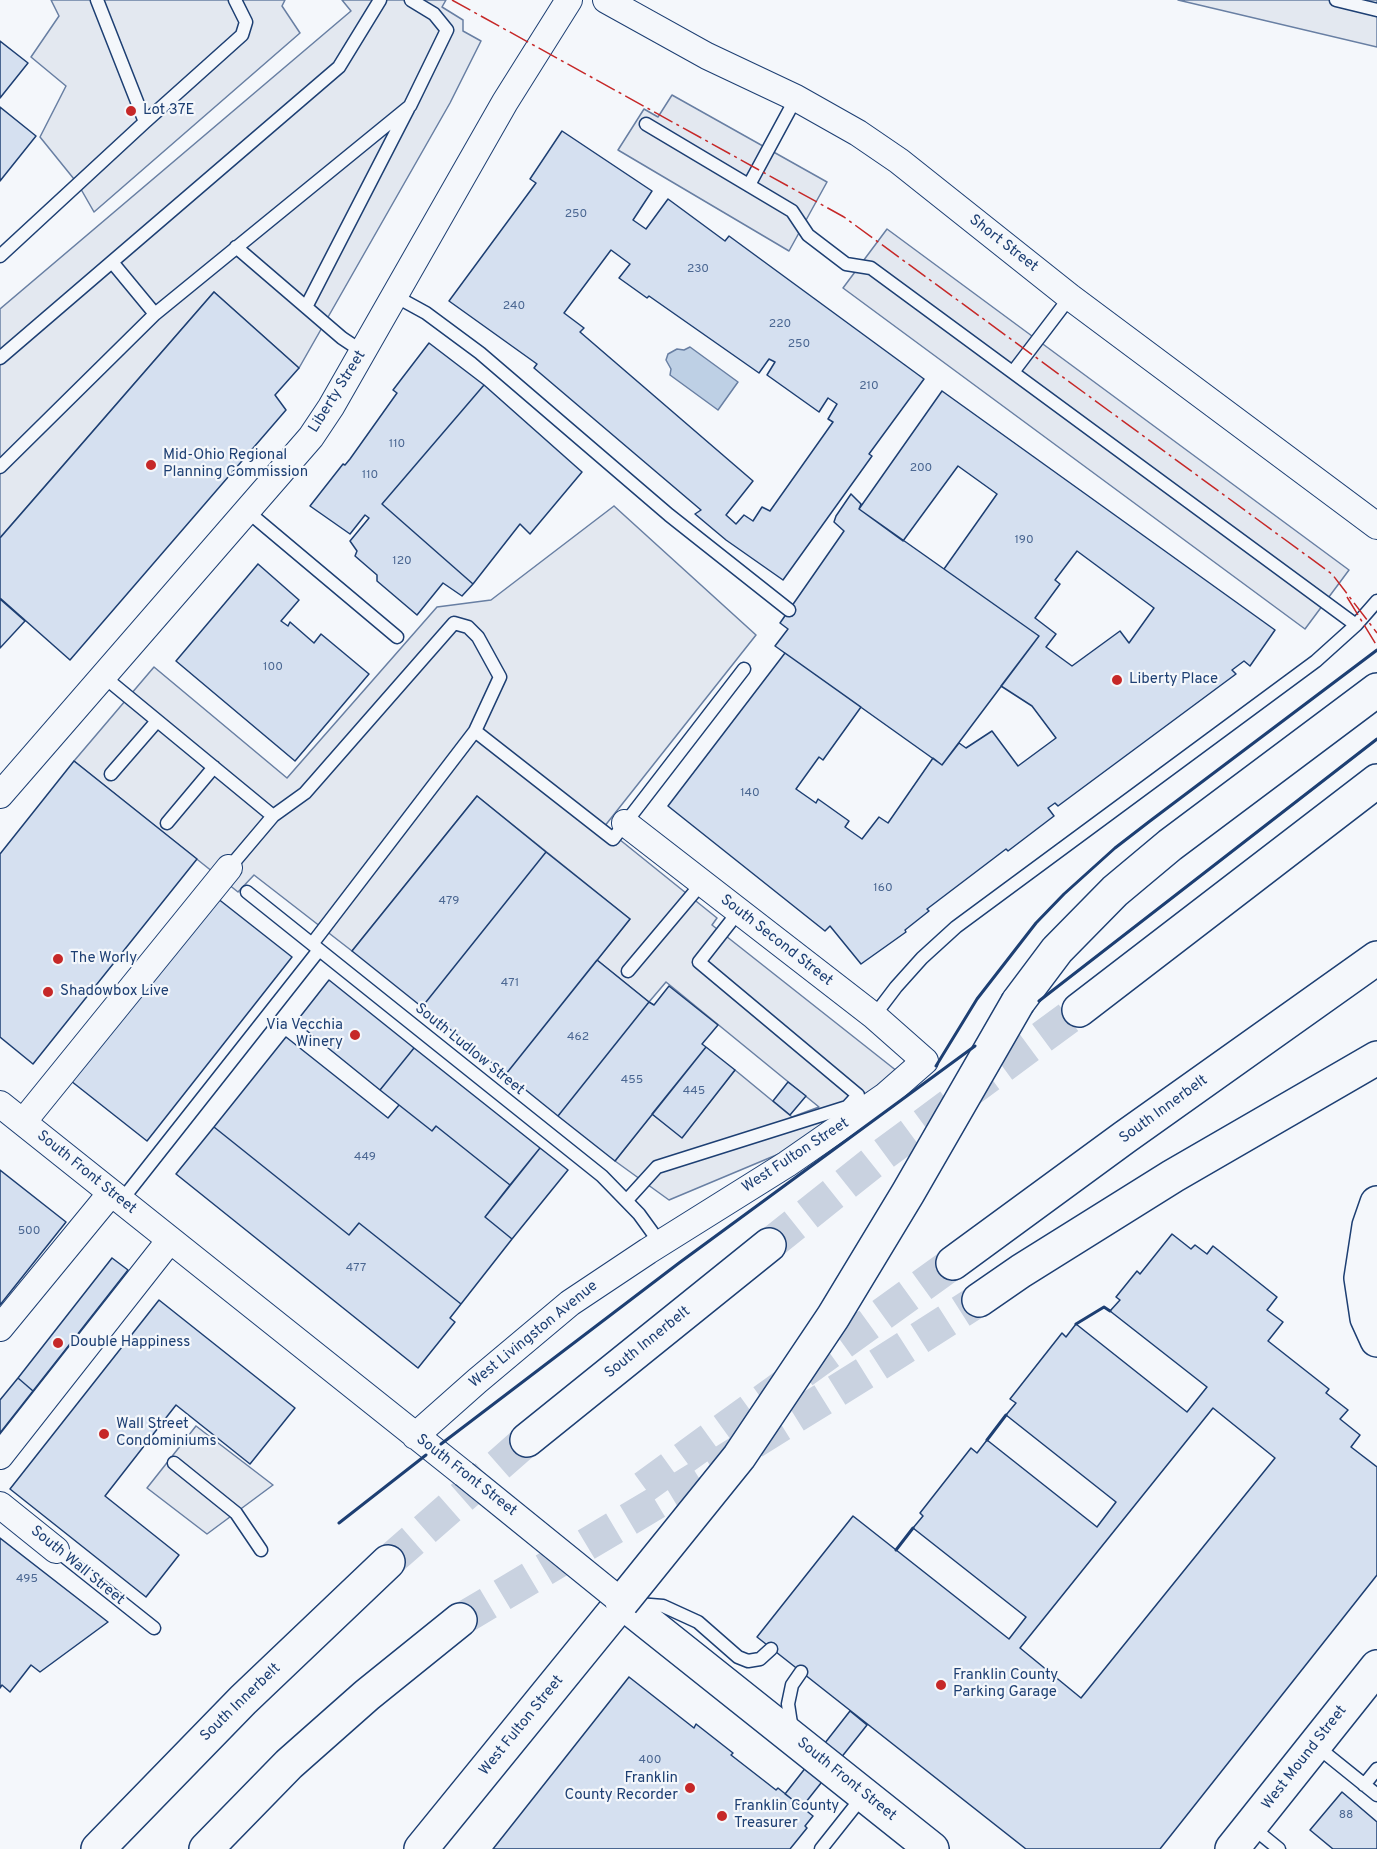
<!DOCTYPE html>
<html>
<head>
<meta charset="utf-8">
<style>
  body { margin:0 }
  canvas { display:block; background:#f4f7fb }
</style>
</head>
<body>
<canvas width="1377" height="1849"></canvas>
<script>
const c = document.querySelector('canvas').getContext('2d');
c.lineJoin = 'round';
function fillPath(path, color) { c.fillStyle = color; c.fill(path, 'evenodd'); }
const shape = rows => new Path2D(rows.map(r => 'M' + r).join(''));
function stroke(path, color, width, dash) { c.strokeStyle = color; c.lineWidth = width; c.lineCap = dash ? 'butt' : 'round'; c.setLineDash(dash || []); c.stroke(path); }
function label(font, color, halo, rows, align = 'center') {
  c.font = font + ' Overpass,sans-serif'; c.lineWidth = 4.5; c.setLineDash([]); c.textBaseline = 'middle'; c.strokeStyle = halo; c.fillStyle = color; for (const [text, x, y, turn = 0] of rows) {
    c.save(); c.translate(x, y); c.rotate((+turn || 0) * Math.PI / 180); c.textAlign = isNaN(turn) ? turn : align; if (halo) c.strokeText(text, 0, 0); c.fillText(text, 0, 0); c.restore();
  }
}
const parking = shape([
  [51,0,285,0,282,6,300,33,94,212,78,184,40,137,66,86,31,57,59,16,51,0],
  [342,0,446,0,442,7,463,20,463,31,481,41,450,103,299,368,214,292,0,538,0,309,351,11,342,0],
  [1178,0,1377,0,1377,47,1178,0],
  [672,95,827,182,789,251,618,150,644,109,658,117,672,95],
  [887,229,1349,570,1305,629,843,288,887,229],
  [614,506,756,635,604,827,717,918,712,925,907,1079,867,1117,669,1200,615,1161,652,1114,682,1137,735,1070,792,1117,819,1107,666,982,649,1002,597,960,630,919,477,796,352,951,254,875,238,892,74,761,154,667,287,778,437,607,491,600,614,506],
  [196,1426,273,1485,207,1534,147,1488,196,1426]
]);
fillPath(parking, '#e3e8f0');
stroke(parking, '#687fa3', 1.5);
const water = shape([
  [690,347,738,382,718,410,670,375,671,369,666,360,668,354,677,349,684,350,690,347]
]);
fillPath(water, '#bed0e5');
stroke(water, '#687fa3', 1.5);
const building = shape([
  [0,41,28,63,0,98,0,41],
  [0,107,36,136,0,181,0,107],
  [562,131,652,191,633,220,646,229,668,199,725,241,729,236,924,379,869,454,872,456,783,580,726,540,695,514,701,510,534,368,537,364,449,301,536,183,530,179,562,131],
  [611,250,630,264,619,278,647,298,649,296,759,373,769,359,775,362,767,375,819,412,828,398,837,404,828,419,833,422,770,511,762,507,753,521,744,515,736,524,726,515,753,481,580,332,584,328,564,313,611,250],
  [214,292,299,368,275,395,286,410,70,660,0,598,0,538,214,292],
  [429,343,484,385,382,504,473,584,462,596,443,583,417,615,377,581,377,575,355,556,357,551,350,541,369,518,365,515,350,534,310,506,343,464,345,465,350,459,397,393,393,390,429,343],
  [484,385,582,472,530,534,520,524,473,584,382,504,484,385],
  [942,391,1275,630,1250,666,1244,661,1232,670,1236,674,1058,806,1055,803,1048,808,1054,816,1008,851,1006,849,927,909,929,911,905,930,906,932,861,964,830,926,825,931,668,806,785,653,861,707,823,760,819,757,796,789,816,803,818,799,849,821,845,827,862,839,879,817,888,823,933,758,942,765,959,743,966,748,992,731,1018,766,1056,738,1032,706,1001,686,1039,636,944,569,997,494,958,466,903,541,859,509,942,391],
  [1077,551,1154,608,1129,643,1120,631,1072,666,1046,647,1056,634,1035,618,1060,584,1055,580,1077,551],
  [851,494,861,504,859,509,1039,636,942,765,775,646,788,629,780,623,844,531,834,522,836,516,851,494],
  [258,564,299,600,281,621,288,626,290,622,314,643,321,634,369,674,295,761,176,661,258,564],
  [0,599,25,621,0,648,0,599],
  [74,761,197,859,33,1064,0,1037,0,854,74,761],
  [477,796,546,852,422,1007,352,951,477,796],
  [546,852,630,919,506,1074,422,1007,546,852],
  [217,898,292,957,147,1141,71,1081,217,898],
  [597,960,649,1002,558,1116,506,1074,597,960],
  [329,980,414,1048,380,1090,296,1022,329,980],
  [669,986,718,1025,702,1044,706,1047,615,1161,558,1116,649,1002,654,1005,669,986],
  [286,1037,388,1118,399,1105,432,1131,436,1126,510,1185,485,1217,512,1239,461,1304,359,1223,349,1235,214,1127,286,1037],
  [706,1047,735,1070,682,1138,652,1114,706,1047],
  [414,1048,540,1148,510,1185,436,1126,432,1131,380,1090,414,1048],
  [788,1082,806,1096,790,1115,773,1101,788,1082],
  [214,1127,349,1235,359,1223,461,1304,450,1318,455,1322,418,1368,176,1174,214,1127],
  [540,1148,568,1170,512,1239,485,1217,540,1148],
  [0,1170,66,1222,0,1305,0,1170],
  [1172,1234,1191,1249,1195,1245,1207,1254,1213,1246,1277,1297,1267,1310,1283,1322,1268,1341,1329,1389,1326,1393,1348,1410,1340,1419,1360,1435,1351,1447,1377,1467,1377,1575,1160,1849,1026,1849,757,1637,853,1516,1009,1639,1026,1617,913,1528,923,1516,920,1513,971,1448,977,1453,987,1440,1097,1527,1116,1502,1006,1415,1016,1403,1010,1399,1062,1333,1066,1337,1076,1324,1187,1412,1207,1387,1110,1311,1120,1300,1116,1297,1137,1271,1140,1274,1172,1234],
  [1213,1408,1275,1458,1081,1698,1020,1648,1213,1408],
  [112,1258,128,1270,33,1391,18,1378,112,1258],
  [159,1300,295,1408,250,1464,176,1405,105,1496,179,1555,146,1597,10,1489,159,1300],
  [18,1378,33,1391,0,1433,0,1400,18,1378],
  [0,1538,108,1622,40,1672,31,1665,10,1692,2,1685,0,1688,0,1538],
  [629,1677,694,1728,696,1724,733,1753,731,1755,776,1790,778,1788,813,1816,805,1826,807,1828,790,1849,493,1849,629,1677],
  [850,1711,867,1725,802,1807,785,1794,850,1711],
  [1342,1792,1377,1822,1377,1849,1333,1849,1310,1830,1342,1792]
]);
fillPath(building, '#d5e0f0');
stroke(building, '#1d3f73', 1.5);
stroke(shape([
  [769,1245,882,1155,1079,1010],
  [644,1487,953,1263],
  [388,1562,527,1440],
  [460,1620,671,1494,865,1373,979,1300]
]), '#c9d2e0', 33, [33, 16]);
const lane = shape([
  [97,0,145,122],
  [1336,0,1377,10],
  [646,124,792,211,808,235,846,264,871,268,1356,625],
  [749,185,796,98],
  [236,247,342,338,363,352],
  [0,256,145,122,242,35,246,22,235,0],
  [112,262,155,314],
  [395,296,426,313,480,353,669,515,789,610],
  [306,307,408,109],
  [0,358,339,67,380,0],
  [1013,372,1070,297],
  [0,467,155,314,410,106,447,30,434,14,411,0],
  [247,511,397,637],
  [103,676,273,816,229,868],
  [111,774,157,721],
  [273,816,305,793,454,623,468,627,478,637,500,677,475,731],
  [167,823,214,767],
  [247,892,602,1176,639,1214,660,1243],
  [312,944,475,731,613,839,744,669],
  [628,971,702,883],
  [874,1016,896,987,922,958,956,927,1316,661,1356,625,1377,601],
  [627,1200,657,1167,847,1107,858,1095,699,962,739,911],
  [121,1201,319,950],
  [174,1463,236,1513,261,1550],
  [56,1550,154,1628],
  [638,1604,663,1606,698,1622,738,1657,748,1661,760,1659,771,1649],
  [792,1730,788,1704,792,1685,801,1672],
  [1315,1745,1377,1795],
  [1364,1785,1377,1769],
  [1252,1827,1279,1849],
  [821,1849,863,1796]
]);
const street = shape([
  [606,0,707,56,796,98,858,133,899,161,1070,297,1377,526],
  [0,795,311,437,331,407,505,102,569,0],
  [0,1104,464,1474],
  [23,1122,229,868],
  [0,1328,111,1193],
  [415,1436,477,1381,570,1303,648,1251,787,1164,885,1096,925,1061,874,1016,625,823],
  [0,1456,170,1240],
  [0,1505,56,1550]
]);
const secondary = shape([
  [622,1602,932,1849]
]);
const primary = shape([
  [421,1849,622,1602],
  [1232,1849,1377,1667]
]);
const highway = shape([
  [1018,1002,1057,950,1115,891,1170,845,1377,690],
  [1079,1010,1377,781],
  [1377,1203,1369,1226,1361,1278,1367,1318,1377,1340],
  [953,1263,1125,1137,1377,958],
  [979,1300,1021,1271,1173,1176,1377,1058],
  [527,1440,769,1245],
  [98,1849,243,1700,388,1562],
  [206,1849,289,1764,367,1695,460,1620]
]);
stroke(lane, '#1d3f73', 15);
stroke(street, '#1d3f73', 28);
stroke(secondary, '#1d3f73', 36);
stroke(primary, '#1d3f73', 36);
stroke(highway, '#1d3f73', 36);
stroke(lane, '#f4f7fb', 12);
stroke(street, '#f4f7fb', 26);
stroke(secondary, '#f4f7fb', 33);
stroke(primary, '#f4f7fb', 33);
stroke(highway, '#f4f7fb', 33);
const streetBridge = shape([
  [464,1474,622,1602]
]);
const highwayBridge = shape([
  [622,1602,739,1457,833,1317,908,1193,1018,1002]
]);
stroke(streetBridge, '#1d3f73', 28, []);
stroke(highwayBridge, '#1d3f73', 36, []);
stroke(streetBridge, '#f4f7fb', 26);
stroke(highwayBridge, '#f4f7fb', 33);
stroke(shape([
  [1039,1001,1377,739],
  [936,1066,977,999,1036,923,1064,894,1115,848,1150,821,1377,650],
  [1076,1324,1104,1307,1110,1311],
  [987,1440,1006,1415],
  [441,1444,679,1263,975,1046],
  [339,1523,426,1455],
  [896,1550,913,1528]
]), '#1d3f73', 3);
stroke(shape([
  [452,0,844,217,1332,574,1377,633],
  [1347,597,1377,646]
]), '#c62828', 1.5, [21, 4.5, 3, 4.5]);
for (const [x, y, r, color] of [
  [131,111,6,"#c62828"],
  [151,465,6,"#c62828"],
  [1117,680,6,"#c62828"],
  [58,959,6,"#c62828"],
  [48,992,6,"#c62828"],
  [355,1035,6,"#c62828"],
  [58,1343,6,"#c62828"],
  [104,1434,6,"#c62828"],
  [941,1685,6,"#c62828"],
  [690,1788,6,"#c62828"],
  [722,1816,6,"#c62828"]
]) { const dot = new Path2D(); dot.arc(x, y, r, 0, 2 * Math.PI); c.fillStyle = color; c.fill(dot); stroke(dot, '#f4f7fb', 2); }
label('12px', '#4b6792', null, [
  ["250",576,215],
  ["230",698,270],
  ["240",514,307],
  ["220",780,325],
  ["250",799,345],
  ["210",869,387],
  ["110",397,445],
  ["200",921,469],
  ["110",370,476],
  ["190",1024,541],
  ["120",402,562],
  ["100",273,668],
  ["140",750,794],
  ["160",883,889],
  ["479",449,902],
  ["471",510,984],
  ["462",578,1038],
  ["455",632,1081],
  ["445",694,1092],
  ["449",365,1158],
  ["500",29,1232],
  ["477",356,1269],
  ["495",27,1580],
  ["400",650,1761],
  ["88",1346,1816]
]);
label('15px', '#1d3f73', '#f4f7fb', [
  ["Lot 37E",143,111],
  ["Mid-Ohio Regional",163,456],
  ["Planning Commission",163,473],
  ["Liberty Place",1129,680],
  ["The Worly",70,959],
  ["Shadowbox Live",60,992],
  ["Via Vecchia",343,1026,"right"],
  ["Winery",343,1043,"right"],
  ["Double Happiness",70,1343],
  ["Wall Street",116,1425],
  ["Condominiums",116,1442],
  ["Franklin County",953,1676],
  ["Parking Garage",953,1693],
  ["Franklin",678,1779,"right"],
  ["County Recorder",678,1796,"right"],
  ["Franklin County",734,1807],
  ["Treasurer",734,1824]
], 'left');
label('15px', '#1d3f73', '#f4f7fb', [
  ["Short Street",1003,244,38],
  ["Liberty Street",338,392,-58],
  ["South Second Street",776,941,38],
  ["South Ludlow Street",469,1050,39],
  ["South Innerbelt",1164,1110,-36],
  ["West Fulton Street",796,1156,-33],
  ["South Front Street",86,1173,39],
  ["West Livingston Avenue",534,1335,-39],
  ["South Innerbelt",648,1343,-39],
  ["South Front Street",466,1476,38],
  ["South Wall Street",77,1566,39],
  ["South Innerbelt",241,1703,-44],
  ["West Fulton Street",522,1726,-51],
  ["West Mound Street",1305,1758,-52],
  ["South Front Street",846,1780,39]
]);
</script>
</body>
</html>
